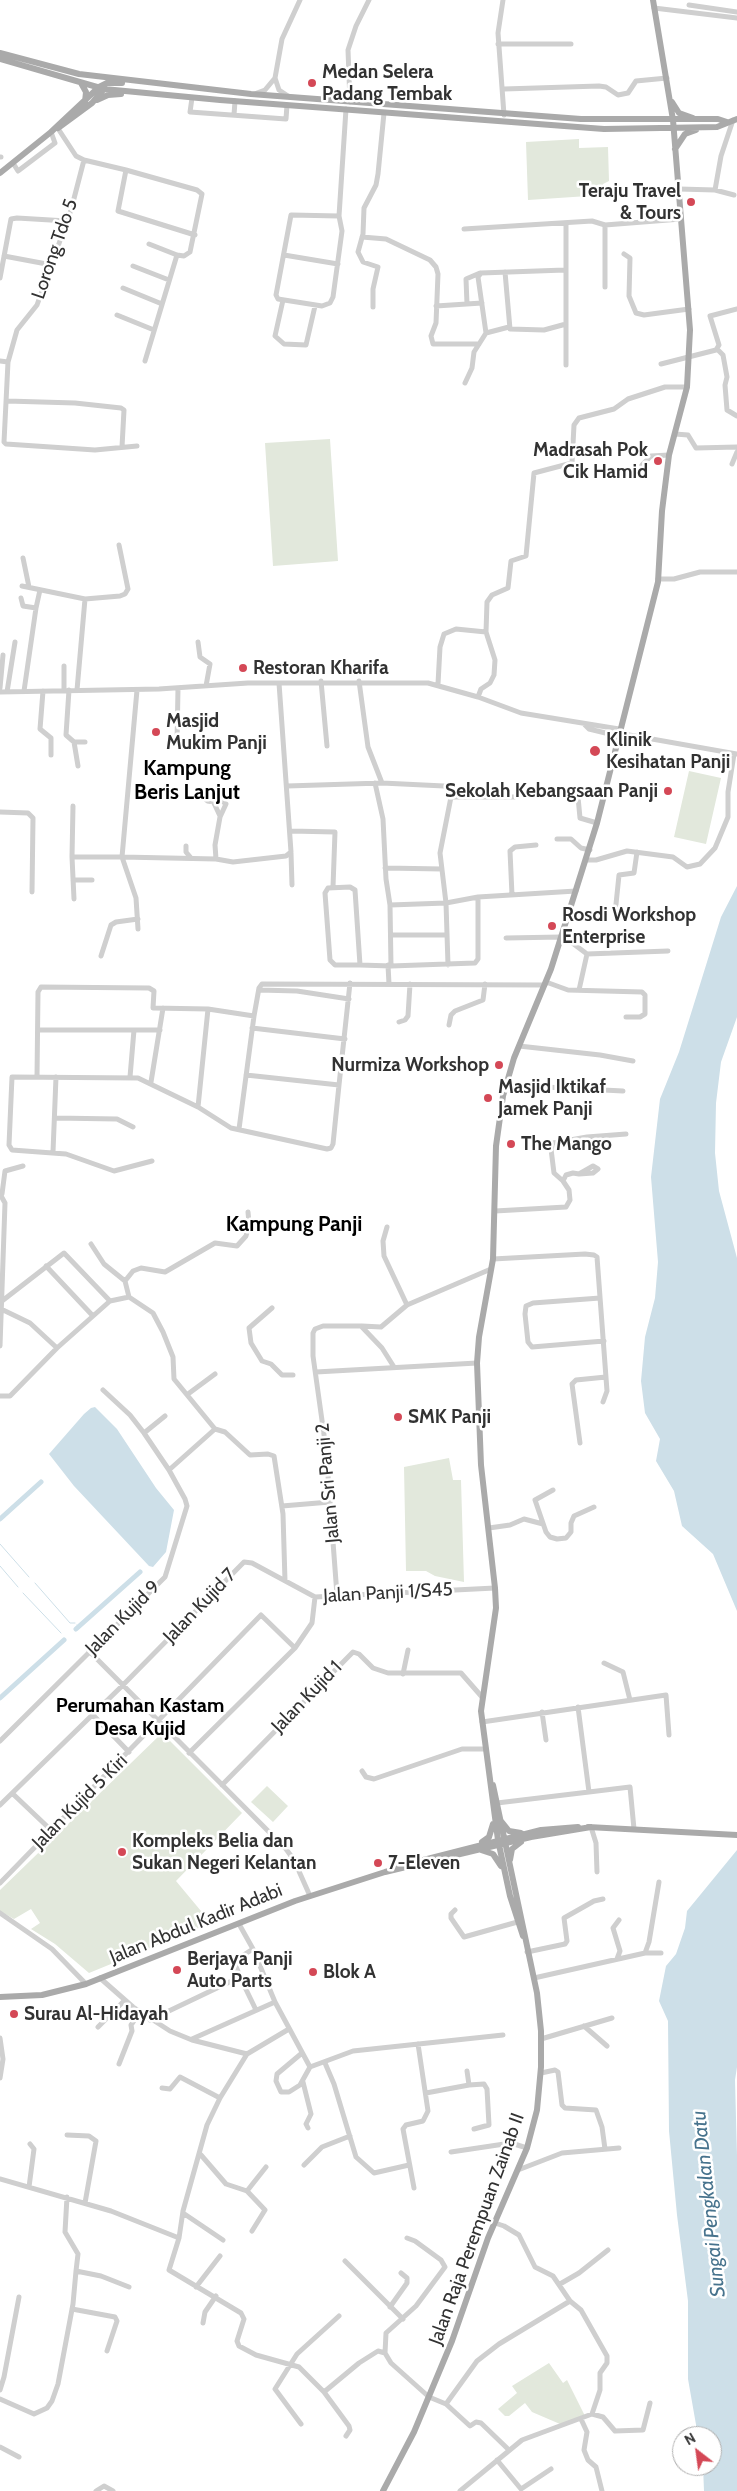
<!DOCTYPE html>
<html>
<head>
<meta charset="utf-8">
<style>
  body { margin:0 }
  #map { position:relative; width:737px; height:2491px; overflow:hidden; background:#fff; font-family:Cabin,sans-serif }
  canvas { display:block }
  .north { position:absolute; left:672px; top:2426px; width:50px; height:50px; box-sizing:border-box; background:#fff; border:1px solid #adadad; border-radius:50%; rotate:330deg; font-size:14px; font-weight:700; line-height:20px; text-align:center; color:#323232 }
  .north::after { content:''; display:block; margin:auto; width:18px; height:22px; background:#d44856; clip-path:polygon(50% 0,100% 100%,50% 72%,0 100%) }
</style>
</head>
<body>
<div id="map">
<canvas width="737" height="2491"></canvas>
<div class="north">N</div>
</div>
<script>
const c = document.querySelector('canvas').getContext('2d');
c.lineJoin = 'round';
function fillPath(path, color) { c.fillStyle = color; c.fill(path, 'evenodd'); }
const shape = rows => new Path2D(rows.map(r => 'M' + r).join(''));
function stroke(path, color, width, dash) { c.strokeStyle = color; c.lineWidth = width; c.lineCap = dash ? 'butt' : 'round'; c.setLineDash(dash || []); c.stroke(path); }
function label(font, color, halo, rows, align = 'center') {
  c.font = font + ' Cabin,sans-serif'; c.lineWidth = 5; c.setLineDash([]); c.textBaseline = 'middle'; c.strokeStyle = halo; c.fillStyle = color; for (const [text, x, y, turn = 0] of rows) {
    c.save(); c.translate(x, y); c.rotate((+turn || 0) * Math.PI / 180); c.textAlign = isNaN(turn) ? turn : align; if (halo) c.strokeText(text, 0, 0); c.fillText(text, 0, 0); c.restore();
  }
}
fillPath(shape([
  [579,139,579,148,608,147,609,181,603,184,603,195,528,200,526,142],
  [330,439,338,561,273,566,265,443],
  [689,771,721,778,706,844,674,837],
  [449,1458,453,1480,461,1480,464,1582,435,1576,426,1571,406,1571,404,1467],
  [162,1733,242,1813,176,1881,211,1923,89,1973,55,1944,31,1929,40,1923,31,1909,14,1919,0,1911,0,1890],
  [267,1786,288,1806,273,1822,251,1802],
  [549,2363,563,2383,567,2380,585,2416,560,2424,532,2412,525,2403,509,2416,505,2416,498,2409,517,2393,512,2386]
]), '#e2e8dc');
fillPath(shape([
  [737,886,737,1017,721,1062,716,1103,715,1153,719,1191,737,1258,737,1611,713,1554,682,1526,674,1491,656,1461,660,1439,645,1413,641,1381,645,1337,655,1298,658,1262,651,1177,660,1099,679,1052,721,917],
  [95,1407,117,1429,156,1488,174,1510,166,1552,153,1567,149,1566,74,1486,49,1454,84,1414,91,1408],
  [737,1850,737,2067,735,2080,737,2156,737,2491,704,2491,703,2466,712,2466,712,2436,698,2436,688,2379,688,2301,677,2215,669,2131,668,2021,659,2001,666,1966,676,1954,685,1928,687,1911]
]), '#cddfe8');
stroke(shape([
  [0,1544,29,1577],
  [0,1566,18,1587],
  [35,1583,70,1623,75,1623],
  [23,1593,61,1633],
  [77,1625,79,1627]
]), '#cddfe8', 1);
stroke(shape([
  [0,1519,41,1482],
  [76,1629,140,1572],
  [0,1698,64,1640]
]), '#cddfe8', 5);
stroke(shape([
  [503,0,498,33,504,115],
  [689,5,737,12],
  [654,8,737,18],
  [498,44,571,44],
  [275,78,279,90,288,96],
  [504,89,599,86,606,87,618,95,628,93,636,81,667,78],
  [257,93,265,90,275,78,282,39,300,0],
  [192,98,190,112,286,119,287,105],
  [350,102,348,50,356,26,369,0],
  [234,115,235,101],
  [57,127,76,156,84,160,126,170,197,190,202,194,190,252,184,256,177,255,149,244],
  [0,157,1,157],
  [84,160,71,210,37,305,17,330,8,362,4,442,6,444,95,450,137,446],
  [13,163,18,171,55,143,51,132],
  [126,170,118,211,195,235],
  [679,189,715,190,721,156,733,120],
  [715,190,734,195],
  [339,216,291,215,276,295,278,299,322,306,330,303,333,297,342,231,339,216,346,109],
  [605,225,605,287],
  [464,229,592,221,605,225,681,219],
  [362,237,386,239,430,260,436,267,438,274,436,323,431,336,433,344,479,344],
  [624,254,630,258,629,296,636,313,644,315,689,309],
  [284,255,338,264],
  [4,256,52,265],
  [133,266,169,280],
  [505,272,510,329,544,330,566,324],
  [0,278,11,219,17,218,67,221],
  [123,288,162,304],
  [283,300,275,336,284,344,306,345,315,306],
  [467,304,466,279,480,273],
  [436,306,482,303],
  [373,307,373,289,378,267,363,262,358,252,363,234,364,208,376,185,378,174,384,113],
  [117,315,154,330],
  [486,333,478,277,481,273,565,270],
  [717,349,723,355,727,377,725,385,727,410,737,416],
  [0,361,8,362],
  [145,361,177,255],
  [661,364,716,350,719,345,710,316,737,309],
  [566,365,566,223],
  [465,383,472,368,474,352,486,333,509,327],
  [7,401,75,403,121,408,124,410,122,447],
  [675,434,688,435,696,448,737,447],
  [732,464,737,452],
  [642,465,651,456,669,455],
  [23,558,29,587],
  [658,579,674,579,700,572,737,572],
  [22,586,85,599],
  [21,598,23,606,36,608,24,691],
  [36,608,40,590],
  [198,642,200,657,210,664,206,686],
  [321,681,327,746],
  [359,681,368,747,382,783],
  [438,684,440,647,444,634,456,629,486,632],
  [0,688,3,655],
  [69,690,66,735,74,742,85,742],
  [77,690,85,599,120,596,125,594,128,589,119,545],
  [137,690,122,857,216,859,233,862,286,856,291,852,279,683],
  [43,691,40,729,51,738,51,755],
  [64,691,64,666],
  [0,692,159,689,248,683,428,683,478,697,521,713,619,729],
  [7,692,15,642],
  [478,697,481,689,490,683,494,675,495,660,486,632,487,602,492,595,508,588,511,561,526,556,534,473,572,463,574,425,579,418,614,409,628,399,665,387,687,387],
  [585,725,589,729,618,736],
  [618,733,737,754],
  [74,742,78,766],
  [177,743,178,688],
  [375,783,383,819,386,879,390,905,391,966],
  [287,786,382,783,444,786,450,789,451,797,440,853,446,903,448,965],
  '204.5 796a5.5 5.5 0 1 1 11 0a5.5 5.5 0 1 1-11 0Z',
  [216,796,226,804,220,817,215,845,216,859],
  [451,797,514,797,539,790,575,793,578,797,580,818,597,823],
  [213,801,220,816],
  [73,806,72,857,122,857,136,898,138,929],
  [0,812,28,813,33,818,32,892],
  [291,831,335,832,333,887],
  [557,839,571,839,581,848,590,850],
  [186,846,186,852,191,858],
  [291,853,292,885],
  [72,857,74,899],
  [587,860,596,860,627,851,673,857,687,867,700,864,715,848,728,817,728,792,734,754],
  [385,868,442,869],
  [73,880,92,880],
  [512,895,510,851,515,847,536,845],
  [390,905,446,903,478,897,576,891],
  [615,914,619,875,634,873,637,852],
  [391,935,446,935],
  [506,938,561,937],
  [561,938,571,942,587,954,668,951],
  [101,956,111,925,116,922,138,919],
  [360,965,355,890,350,887,328,888,325,893,330,960,335,965,360,965,391,966,475,963,478,959,478,897],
  [388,965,389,984],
  [546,982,568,990,642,992,645,995,645,1014,640,1017,626,1017],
  [259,990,297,991,349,999],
  [579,990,587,954],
  [399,1022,405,1020,408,1016,410,984],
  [449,1025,451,1015,455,1011,483,1000,485,984],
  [252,1028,345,1039],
  [38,1030,160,1030],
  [519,1046,600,1055,633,1061],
  [246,1075,339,1085,350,983],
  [37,1077,38,992,41,987,149,988,154,991,153,1008,208,1009,254,1016],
  [130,1077,134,1030],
  [151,1082,163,1008],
  [506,1085,623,1091],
  [198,1107,208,1009],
  [55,1118,117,1119,133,1127],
  [239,1129,254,1016,259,988,262,984,545,985],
  [53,1152,56,1077],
  [152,1161,114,1171,66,1154,12,1150,9,1145,12,1077,138,1078,198,1107,231,1128,327,1149,331,1148,333,1144,339,1085],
  [563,1181,554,1173,551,1149,553,1143,587,1137,626,1134],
  [0,1194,5,1203,0,1346],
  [2,1194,5,1171,23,1166],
  [495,1211,566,1207,570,1200,569,1190,563,1181,566,1175,573,1173,579,1174,593,1173,598,1169,593,1166,579,1174],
  [387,1227,383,1241,384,1256,407,1305],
  [91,1244,104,1264,125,1281],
  [493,1259,585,1254,594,1255,597,1257,607,1391,603,1402],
  [46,1266,93,1316],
  [600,1298,533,1303,526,1306,525,1314,528,1342,532,1347,604,1341],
  [110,1301,129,1297],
  [272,1308,249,1328,251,1343,262,1361,271,1364,282,1375,293,1375],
  [1,1309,30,1323,57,1348],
  [362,1326,381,1327,407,1305,491,1269],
  [316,1372,477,1363],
  [188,1394,215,1374],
  [0,1396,10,1396,57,1348,110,1301,64,1253,2,1301],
  [215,1429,174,1379,173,1357,163,1332,153,1313,129,1297,125,1281,133,1271,141,1268,165,1272,215,1243,237,1246,246,1236,249,1223,248,1212],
  [144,1433,165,1416],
  [580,1443,572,1384,576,1380,606,1377],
  [169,1470,215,1429,225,1432,250,1455,268,1454,274,1456,283,1514,285,1581],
  [553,1490,535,1500,546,1532,550,1537,557,1539,566,1538,571,1532,571,1523,574,1516,594,1507],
  [282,1506,330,1502],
  [489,1528,510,1525,524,1519,543,1524],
  [337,1595,326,1449,313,1356,313,1333,315,1329,323,1326,361,1326,382,1348,394,1367],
  [89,1651,286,1849,294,1860,310,1896],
  [604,1663,623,1672,630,1700],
  [403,1674,408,1650],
  [542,1712,546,1740],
  [93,1715,129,1752],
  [482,1722,666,1695,669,1735],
  [0,1741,165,1577,187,1506,185,1499,169,1470,144,1433,130,1415,103,1390],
  [189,1753,295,1648,312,1623,315,1597],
  [362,1771,366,1777,374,1779,462,1749,486,1749],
  [222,1785,353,1652,359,1654,373,1668,388,1673,461,1673,482,1697],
  [589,1792,630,1787,634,1829],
  [13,1794,52,1831],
  [497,1803,589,1792,578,1707],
  [0,1805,123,1685,244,1562,252,1563,315,1597,495,1588],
  [591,1827,596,1843,597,1872],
  [0,1883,261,1615,295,1648],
  [455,1910,451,1914,451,1918,464,1937,521,1921],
  [0,1913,52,1949,86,1984],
  [239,1924,253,1949,275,2002,310,2067,353,2051,503,2035],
  [527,1952,565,1944,567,1941,564,1918,594,1901,603,1899],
  [645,1953,649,1942,659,1882],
  [617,1959,620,1951,613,1928,619,1920],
  [240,1977,256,2010],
  [100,1978,133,2007,170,2031,192,2040,247,2054],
  [534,1978,645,1953,661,1953],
  [150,2020,240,1977,234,1961,253,1949],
  [584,2026,607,2046],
  [98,2027,125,2000],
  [289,2029,247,2054,220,2098,207,2125,183,2211,179,2238,169,2270,241,2313,244,2319,237,2341,239,2346,256,2355,299,2367,324,2392,359,2363,378,2351,385,2353],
  [0,2038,3,2059,0,2078],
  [192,2039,275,2002],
  [541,2039,612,2018],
  [302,2053,277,2074,276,2081,281,2092,289,2092,300,2085,310,2067],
  [325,2063,334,2084,356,2157,374,2173,409,2165],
  [119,2064,132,2031,131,2025,140,2012],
  [541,2073,555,2070,558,2072,562,2105,565,2108,596,2110,602,2127,605,2149],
  [303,2082,311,2114,306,2124,308,2128],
  [469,2085,484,2084,487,2089,489,2125,474,2129],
  [162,2088,170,2089,180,2077,220,2098],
  [426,2093,469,2085,467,2071],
  [67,2135,89,2136,96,2141,85,2203],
  [451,2152,511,2143,527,2148],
  [201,2155,226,2184,247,2191,265,2210,252,2231],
  [304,2165,322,2147,350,2136],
  [518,2170,562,2153,619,2148],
  [0,2179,111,2211,179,2238],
  [29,2187,34,2149,30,2144],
  [414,2188,403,2129,406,2125,423,2121,428,2111,418,2044],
  [247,2191,266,2167],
  [67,2197,65,2232,78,2254,76,2271],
  [183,2213,223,2240],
  [495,2223,504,2226,519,2235,535,2267,553,2276,570,2301,581,2310,607,2356,607,2363,600,2373,600,2390,592,2414],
  [407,2238,415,2241,441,2260,445,2267,416,2306,386,2333,385,2353,391,2363,429,2397,446,2404,470,2426,476,2422,481,2423,509,2450],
  [345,2261,403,2319],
  [560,2284,579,2273,608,2250],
  [196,2287,220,2256],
  [390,2307,407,2283,407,2278,401,2273],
  [72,2309,115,2317,117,2321,107,2351],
  [203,2323,205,2312,216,2296],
  [0,2390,4,2377,19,2297],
  [324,2392,349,2426,350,2430,346,2436],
  [0,2399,34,2414,47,2408,52,2401,58,2384,73,2304,76,2271,101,2276,129,2287],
  [446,2404,477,2361,499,2344,570,2301],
  [581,2419,587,2432,584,2450,588,2460,596,2467,602,2491],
  [301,2424,275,2389,297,2354,339,2316],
  [0,2447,19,2457],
  [497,2460,521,2489,551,2469],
  [96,2491,104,2486,113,2491],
  [460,2491,522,2440,592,2414,603,2417,615,2431,643,2430,650,2403]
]), '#cfcfcf', 5);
stroke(shape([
  [0,53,79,74,251,94,581,119,718,119,727,122],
  [0,59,104,89,220,100,604,129,717,127,737,119],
  [81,83,86,92,85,102],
  [97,100,108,95,121,94],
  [672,102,679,113,693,118],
  [58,128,92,103,104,89],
  [675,149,685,134,696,130],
  [0,173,51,132,99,87,107,83,122,83],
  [501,1821,509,1831,521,1833],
  [588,1827,737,1835],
  [482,1842,489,1837,493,1824],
  [481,1850,493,1854,501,1866],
  [510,1860,512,1849,521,1842],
  [396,1867,541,1830,578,1827],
  [523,1936,510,1896,498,1840,481,1711,496,1608,495,1588,481,1465,477,1363,479,1337,493,1259,496,1146,503,1096,514,1058,551,969,597,823,658,582,662,511,669,455,687,387,690,330,673,120,653,0],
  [0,1997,42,1995,86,1984,295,1901,385,1872,531,1837,591,1827],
  [383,2491,414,2432,452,2341,488,2238,527,2148,537,2110,541,2067,541,2031,537,1993,493,1785]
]), '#aaa', 6);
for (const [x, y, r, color] of [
  [312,83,5,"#d44856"],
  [691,202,5,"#d44856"],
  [658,461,5,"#d44856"],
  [243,668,5,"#d44856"],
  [156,732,5,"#d44856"],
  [595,751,6,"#d44856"],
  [668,791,5,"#d44856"],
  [552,926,5,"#d44856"],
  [499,1065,5,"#d44856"],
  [488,1098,5,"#d44856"],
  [511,1144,5,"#d44856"],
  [398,1417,5,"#d44856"],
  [122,1852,5,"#d44856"],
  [378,1863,5,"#d44856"],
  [177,1970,5,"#d44856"],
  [313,1972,5,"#d44856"],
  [14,2014,5,"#d44856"]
]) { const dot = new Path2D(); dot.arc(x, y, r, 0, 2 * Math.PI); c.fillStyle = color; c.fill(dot); stroke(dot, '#fff', 2); }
label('bold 19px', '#323232', '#fff', [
  ["Medan Selera",322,72],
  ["Padang Tembak",322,94],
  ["Teraju Travel",681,191,"right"],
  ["& Tours",681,213,"right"],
  ["Madrasah Pok",648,450,"right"],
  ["Cik Hamid",648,472,"right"],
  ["Restoran Kharifa",253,668],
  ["Masjid",166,721],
  ["Mukim Panji",166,743],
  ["Klinik",606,740],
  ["Kesihatan Panji",606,762],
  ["Sekolah Kebangsaan Panji",658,791,"right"],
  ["Rosdi Workshop",562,915],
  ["Enterprise",562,937],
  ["Nurmiza Workshop",489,1065,"right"],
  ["Masjid Iktikaf",498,1087],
  ["Jamek Panji",498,1109],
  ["The Mango",521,1144],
  ["SMK Panji",408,1417],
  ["Kompleks Belia dan",132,1841],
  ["Sukan Negeri Kelantan",132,1863],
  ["7-Eleven",388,1863],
  ["Berjaya Panji",187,1959],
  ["Auto Parts",187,1981],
  ["Blok A",323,1972],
  ["Surau Al-Hidayah",24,2014]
], 'left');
label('19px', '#323232', '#fff', [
  ["Lorong Tdo 5",55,249,-71],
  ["Jalan Sri Panji 2",328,1483,-95],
  ["Jalan Panji 1/S45",388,1593,-3],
  ["Jalan Kujid 7",200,1606,-46],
  ["Jalan Kujid 9",123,1618,-45],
  ["Jalan Kujid 1",307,1697,-46],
  ["Jalan Kujid 5 Kiri",80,1802,-45],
  ["Jalan Abdul Kadir Adabi",196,1924,-22],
  ["Jalan Raja Perempuan Zainab II",477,2229,-70]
]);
label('bold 20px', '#000', '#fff', [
  ["Perumahan Kastam",140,1706],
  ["Desa Kujid",140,1729]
]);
label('italic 20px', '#47738d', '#fff', [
  ["Sungai Pengkalan Datu",709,2204,-96]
]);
label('bold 21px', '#000', '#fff', [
  ["Kampung",187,769],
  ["Beris Lanjut",187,793],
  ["Kampung Panji",294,1225]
]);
</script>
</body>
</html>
